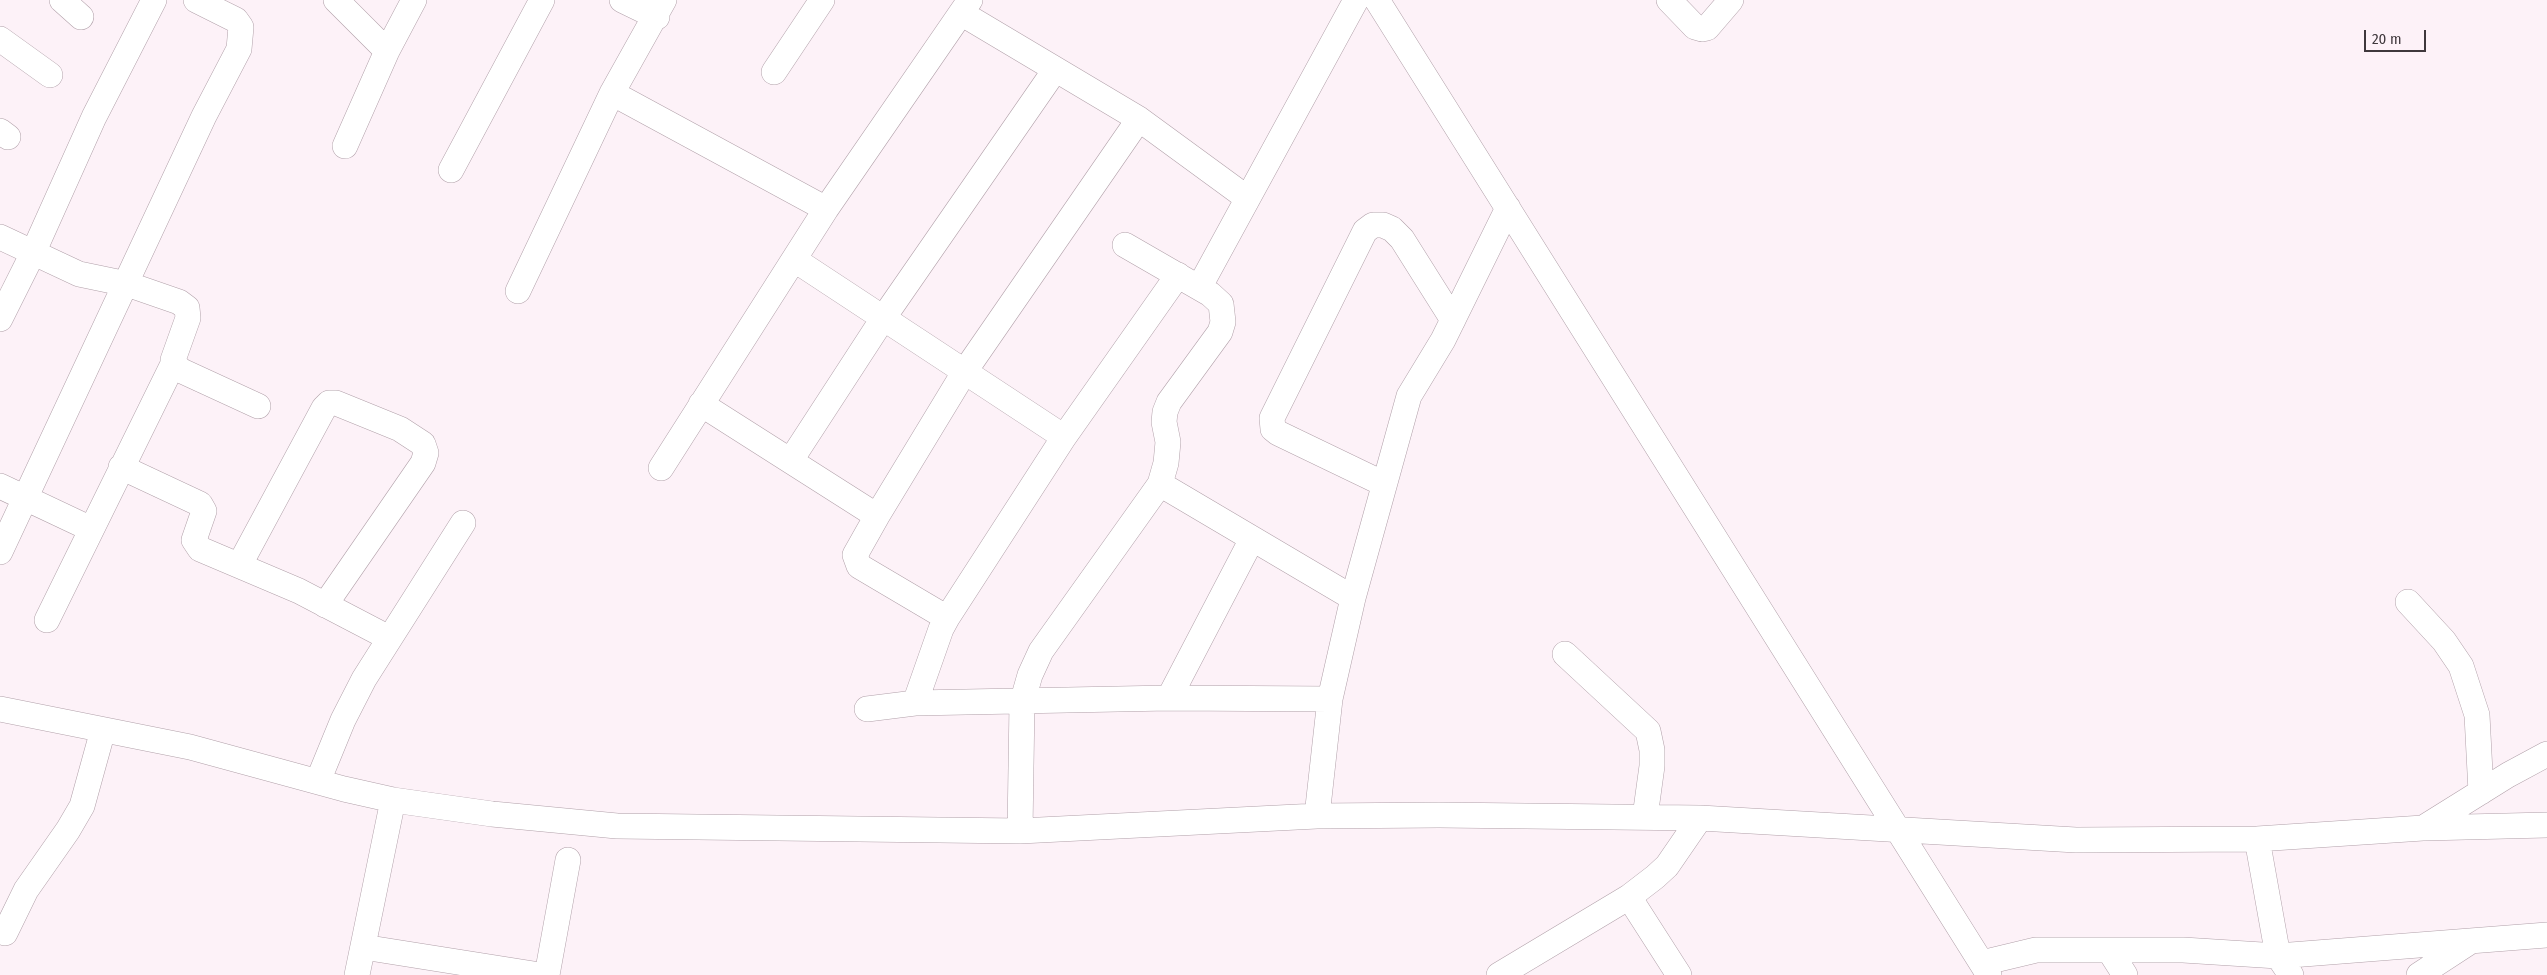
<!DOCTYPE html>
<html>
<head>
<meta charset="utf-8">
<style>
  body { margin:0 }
  #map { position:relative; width:2547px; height:975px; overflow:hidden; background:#fdf2f8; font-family:"Fira Sans Condensed",sans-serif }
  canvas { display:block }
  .scale { position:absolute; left:2364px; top:30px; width:62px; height:22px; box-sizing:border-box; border:2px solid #3f383c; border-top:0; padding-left:6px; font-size:15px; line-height:18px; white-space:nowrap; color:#3f383c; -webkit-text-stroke:4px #fdf2f8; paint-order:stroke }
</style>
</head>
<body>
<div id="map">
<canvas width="2547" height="975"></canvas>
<div class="scale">20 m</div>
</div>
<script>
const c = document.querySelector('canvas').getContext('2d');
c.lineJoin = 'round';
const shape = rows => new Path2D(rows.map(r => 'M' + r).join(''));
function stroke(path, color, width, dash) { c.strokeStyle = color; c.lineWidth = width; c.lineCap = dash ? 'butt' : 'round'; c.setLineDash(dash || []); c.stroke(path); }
const minor = shape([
  [62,0,81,17],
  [336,0,387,51],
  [622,0,657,17],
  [1377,0,1989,975],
  [1669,0,1695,27,1702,29,1707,28,1731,0],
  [961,13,1139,119,1247,198],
  [0,39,50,75],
  [774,72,822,0],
  [612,93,826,209],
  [0,131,8,137],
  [345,146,387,51,414,0],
  [451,170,542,0],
  [0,237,79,274,127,284,179,302,187,308,188,318,173,360,173,364,182,371,258,406],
  [795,260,1064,437],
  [1200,286,1356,0],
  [518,291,612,93,664,0],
  [0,319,33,253,94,117,154,0],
  [701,404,877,516,855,555,859,566,947,618],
  [791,460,884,317,1055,70],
  [121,467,200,504,204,511,194,540,200,549,299,591,389,638],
  [661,468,826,209,970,0],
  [1160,484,1353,598,1330,699,1317,816],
  [1384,484,1278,433,1273,429,1272,418,1365,231,1373,225,1383,225,1392,229,1402,239,1453,320],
  [0,486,91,529],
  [877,516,965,371,1139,119],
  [0,552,204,116,239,49,241,27,236,20,196,0],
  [240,564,324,408,329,403,336,403,400,429,423,444,426,453,423,463,325,605],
  [1353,598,1409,396,1443,340,1508,208],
  [2408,602,2444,641,2461,666,2477,715,2481,792],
  [47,620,173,364],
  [1565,654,1648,731,1652,750,1652,766,1645,817],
  [1169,698,1252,539],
  [915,703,941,629,947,618,1064,437,1178,275],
  [0,709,190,747,344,789,393,800,492,814,617,826,1020,831,1317,816,1439,815,1700,818,2076,840,2257,839,2423,828,2508,775,2547,754],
  [867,709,915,703,1169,698,1330,699],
  [318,781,343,720,364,679,463,523],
  [2425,828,2547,825],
  [1020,831,1022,703,1030,675,1041,651,1160,484,1166,463,1168,442,1164,422,1165,412,1169,402,1220,332,1223,322,1221,304,1210,294,1125,245],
  [2257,839,2278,956,2291,975],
  [1629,897,1679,975],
  [5,933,26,890,68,830,82,806,103,730],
  [363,947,540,975],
  [2109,950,2125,975],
  [1982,963,2036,950,2183,950,2278,956,2547,935],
  [357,975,393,800],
  [547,975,568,860],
  [1499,975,1629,897,1655,877,1667,866,1700,818],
  [2419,975,2471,941]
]);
stroke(minor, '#b1a0a9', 26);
stroke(minor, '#fff', 25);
</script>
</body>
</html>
